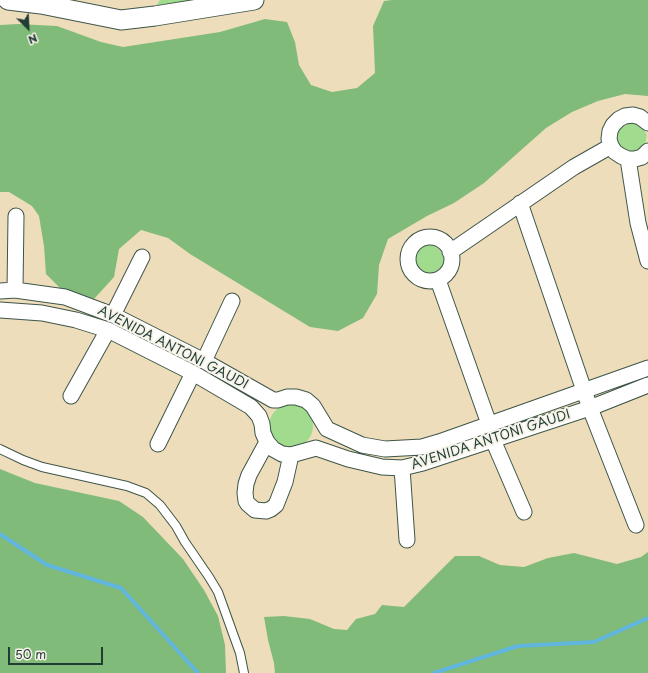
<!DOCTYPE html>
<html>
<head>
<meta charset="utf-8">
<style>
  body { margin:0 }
  #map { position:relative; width:648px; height:673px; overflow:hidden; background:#edb; font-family:"Playpen Sans",sans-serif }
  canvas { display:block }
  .north { position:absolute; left:8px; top:8px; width:40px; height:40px; -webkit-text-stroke:3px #f7f3e8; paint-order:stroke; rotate:156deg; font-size:11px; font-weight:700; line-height:16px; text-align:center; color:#1f3d34 }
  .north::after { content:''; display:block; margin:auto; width:14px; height:18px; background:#1f3d34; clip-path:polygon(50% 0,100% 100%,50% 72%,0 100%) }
  .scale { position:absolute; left:8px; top:647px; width:95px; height:18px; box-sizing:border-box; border:2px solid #1f3d34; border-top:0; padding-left:5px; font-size:12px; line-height:14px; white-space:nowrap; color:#1f3d34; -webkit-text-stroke:3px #f7f3e8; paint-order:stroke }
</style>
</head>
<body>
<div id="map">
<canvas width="648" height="673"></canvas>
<div class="north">N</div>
<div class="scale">50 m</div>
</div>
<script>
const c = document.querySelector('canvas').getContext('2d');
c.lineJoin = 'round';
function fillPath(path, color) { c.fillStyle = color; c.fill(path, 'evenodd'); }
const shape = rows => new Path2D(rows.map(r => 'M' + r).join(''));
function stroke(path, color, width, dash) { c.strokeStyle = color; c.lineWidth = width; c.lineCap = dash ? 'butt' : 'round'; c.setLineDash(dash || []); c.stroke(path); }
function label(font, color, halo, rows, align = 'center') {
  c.font = font + ' "Playpen Sans",sans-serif'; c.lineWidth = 4; c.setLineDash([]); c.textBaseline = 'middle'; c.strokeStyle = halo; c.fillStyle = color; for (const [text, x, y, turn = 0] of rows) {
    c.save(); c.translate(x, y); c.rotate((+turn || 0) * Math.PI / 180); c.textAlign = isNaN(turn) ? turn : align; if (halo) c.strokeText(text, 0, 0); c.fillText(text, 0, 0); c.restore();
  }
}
fillPath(shape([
  [160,0,190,0,156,6],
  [632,123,642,127,647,135,645,145,634,154,620,149,616,140,619,130,627,124],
  '412 261a16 16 0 1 1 32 0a16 16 0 1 1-32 0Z',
  '269 426a22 22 0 1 1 44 0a22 22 0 1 1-44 0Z'
]), '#a1db8e');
fillPath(shape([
  [392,0,648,0,648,96,625,94,598,101,572,112,546,128,484,183,454,203,427,216,388,239,379,265,377,294,363,318,338,331,310,327,190,254,168,238,141,230,119,249,114,277,94,299,66,294,46,274,44,246,39,216,32,206,9,192,0,192,0,25,18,24,57,26,101,42,123,47,220,32,265,19,287,22,295,42,299,65,311,85,332,92,357,88,375,73,373,26,384,1],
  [0,469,35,483,119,501,143,517,183,559,204,590,218,616,225,645,226,673,0,673],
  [648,552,648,673,275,673,274,663,268,640,264,617,284,616,310,619,334,629,347,630,356,619,375,614,382,605,404,607,455,556,479,556,500,565,524,567,548,558,574,553,617,564,641,557]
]), '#80bb79');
stroke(shape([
  [0,534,47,565,121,588,198,673],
  [434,673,518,646,594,642,648,618]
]), '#61b6dd', 4);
const service = shape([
  [0,449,23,460,42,467,127,486,146,493,160,505,176,526,185,542,209,577,218,592,240,653,244,673]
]);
const minor = shape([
  [648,123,640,117,633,115,625,116,619,119,613,125,610,131,609,139,611,146,615,152,621,156,628,159,635,159,642,157,648,151],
  [628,159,638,223,648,261],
  [520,203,590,408,636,525],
  '408 259a22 22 0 1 1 44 0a22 22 0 1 1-44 0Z',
  [450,252,574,167,611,146],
  [438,280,489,424],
  [15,290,16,216],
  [0,291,15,290,65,297,113,315,204,361,273,400,278,400,287,397,296,397,306,400,313,406,327,429,362,445,385,449,422,447,439,442,648,368],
  [0,310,42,313,76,320,108,330,193,373,251,407,259,416,262,424,263,433,267,442,273,449,282,454,291,455,316,448,348,459,382,467,402,468,423,463,590,408,648,385],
  [113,315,142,257],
  [204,361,232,301],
  [71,396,108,330],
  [493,440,524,512],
  [267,442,249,475,246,484,245,493,246,501,248,504,255,510,266,511,271,509,276,505,285,482,291,455],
  [158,444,193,373],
  [402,468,407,540]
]);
const tertiary = shape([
  [8,0,41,4,121,20,155,16,254,0]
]);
stroke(service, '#3e5548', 10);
stroke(minor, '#3e5548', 17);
stroke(tertiary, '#3e5548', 21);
stroke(service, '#fff', 8);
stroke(minor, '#fff', 15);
stroke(tertiary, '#fff', 19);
label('13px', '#1f3d34', '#f7f3e8', [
  ["AVENIDA ANTONI GAUDI",173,348,27],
  ["AVENIDA ANTONI GAUDI",491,440,-18]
]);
</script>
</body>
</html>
